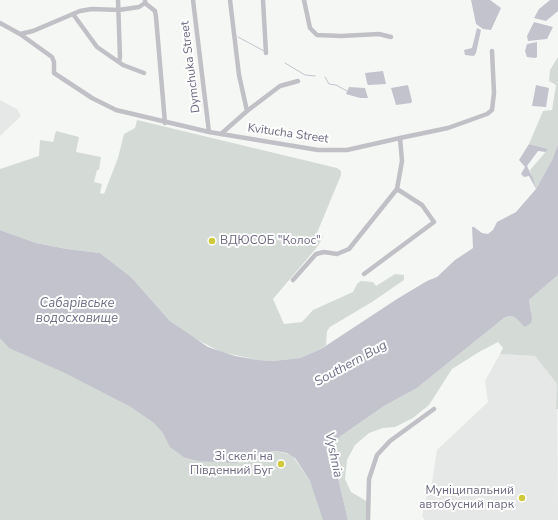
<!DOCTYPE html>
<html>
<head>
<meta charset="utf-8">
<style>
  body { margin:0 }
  canvas { display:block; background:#f5f7f4 }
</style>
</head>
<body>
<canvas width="558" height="520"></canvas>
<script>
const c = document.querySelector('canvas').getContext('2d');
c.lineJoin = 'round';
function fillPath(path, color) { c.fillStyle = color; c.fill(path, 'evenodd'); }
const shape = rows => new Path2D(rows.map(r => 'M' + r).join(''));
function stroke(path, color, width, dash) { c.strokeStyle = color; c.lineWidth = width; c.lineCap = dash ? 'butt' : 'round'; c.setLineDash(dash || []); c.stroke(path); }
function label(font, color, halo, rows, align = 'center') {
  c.font = font + ' "Nunito Sans",sans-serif'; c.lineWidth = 4; c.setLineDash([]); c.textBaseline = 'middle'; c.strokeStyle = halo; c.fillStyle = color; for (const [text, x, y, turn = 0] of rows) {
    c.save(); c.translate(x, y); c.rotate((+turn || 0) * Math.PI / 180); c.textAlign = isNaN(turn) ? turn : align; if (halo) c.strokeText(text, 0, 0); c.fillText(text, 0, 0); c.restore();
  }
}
fillPath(shape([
  [0,100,17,109,21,116,0,136],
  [500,354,535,356,557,384,558,520,425,520,422,516,427,495,430,495,437,450,488,402,485,381]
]), '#e6e7e7');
fillPath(shape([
  [558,57,558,144,552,160,536,189,530,170,548,149,529,144,543,111,552,110,556,85,549,81,550,70],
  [137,120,337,168,341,171,341,175,317,233,323,236,318,246,273,299,284,324,302,322,313,310,353,292,357,284,361,281,373,282,376,286,395,274,404,275,404,280,372,302,330,327,327,331,326,345,321,349,300,358,273,361,258,360,221,352,192,337,170,321,131,277,100,253,67,249,36,243,0,230,0,169,39,156,40,140,53,142,56,131,79,137,76,152,101,157,99,170,97,170,94,182,102,184,100,193,104,194,118,158,124,134,135,128],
  [558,275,558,409,556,409,557,384,535,356,500,354,503,348,498,342,479,352,452,369,429,405,413,418,395,427,383,428,369,433,355,445,347,460,345,479,351,492,368,502,368,520,348,520,333,457,334,447,338,438,384,406,417,388,504,318,509,316,515,317,531,312,529,300],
  [0,329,136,398,185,458,198,461,225,461,232,463,244,462,276,451,292,455,337,520,0,520]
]), '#d4dbd7');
fillPath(shape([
  [471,0,490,0,501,8,491,30,483,29,476,24],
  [550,0,558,0,558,11,546,21,534,18,539,9],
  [534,22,553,27,547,39,528,41,527,36],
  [477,28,481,30,476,53,474,56,465,55,464,50,472,48],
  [537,42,537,57,535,58,527,57,525,51,527,44],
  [383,71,386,84,368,85,367,83,365,73],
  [408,85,412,101,411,103,396,105,391,88],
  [536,85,549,88,546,107,532,106],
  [349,87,365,88,368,98,360,98,346,94],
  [529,144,548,149,546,152,538,151,527,166,533,178,536,189,552,160,558,144,558,275,529,300,532,318,531,323,525,327,515,317,509,316,504,318,417,388,384,406,338,438,334,447,333,457,348,520,323,520,310,481,295,458,287,453,276,451,270,452,236,463,198,461,185,458,170,447,163,433,154,423,131,407,65,373,9,348,0,338,0,230,36,243,67,249,100,253,131,277,170,321,208,347,235,356,258,360,273,361,300,358,321,349,397,299,427,281,437,277,455,260,473,248,472,227,474,227,482,233,488,234,493,230,497,222,516,212,536,189,529,176,524,177,521,174,525,167,519,160]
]), '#c3c3ce');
stroke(shape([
  [238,37,264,51],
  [285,63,305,75,315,76],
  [325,77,329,84,336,85,347,91]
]), '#c3c3ce', 1);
stroke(shape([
  [118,0,120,57,119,62],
  [145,0,145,3,155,11,156,17,165,123],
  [193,0,209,132],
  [230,0,239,75,247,111],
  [263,0,266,53],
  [304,0,310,28,317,35,341,36,379,34,391,37],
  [73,14,97,47,123,65,144,73],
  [0,23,20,34,33,31,80,11,92,9,119,10,139,7,145,3],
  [20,34,52,57,54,62,54,73,92,98,116,110,209,132,318,150,347,150,400,138,448,128,487,114,492,110,494,93,492,51],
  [221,134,247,111,280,86,298,81],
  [364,274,434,222,422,205,397,189,402,161,400,138],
  [293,280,316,254,324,252,337,254,349,249,397,189],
  [368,520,369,479,377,455,390,441,434,409]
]), '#c1c0c7', 4.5);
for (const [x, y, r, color] of [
  [212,241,4,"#d0c93a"],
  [281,464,4,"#d0c93a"],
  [522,498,4,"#d0c93a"]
]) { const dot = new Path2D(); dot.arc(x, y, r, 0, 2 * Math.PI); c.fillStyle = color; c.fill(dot); stroke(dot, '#fff', 1.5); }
label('12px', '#6d6982', '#fff', [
  ["Dymchuka Street",191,67,-97],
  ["Kvitucha Street",288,134,8]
]);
label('12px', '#6d6982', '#fff', [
  ["ВДЮСОБ \"Колос\"",220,241,"left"],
  ["Зі скелі на",273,457],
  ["Південний Буг",273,471],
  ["Муніципальний",514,491],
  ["автобусний парк",514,505]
], 'right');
label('italic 13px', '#70708b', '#fff', [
  ["Сабарівське",77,304],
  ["водосховище",77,319],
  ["Southern Bug",351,364,-29],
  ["Vyshnia",333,455,78]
]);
</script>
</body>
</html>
